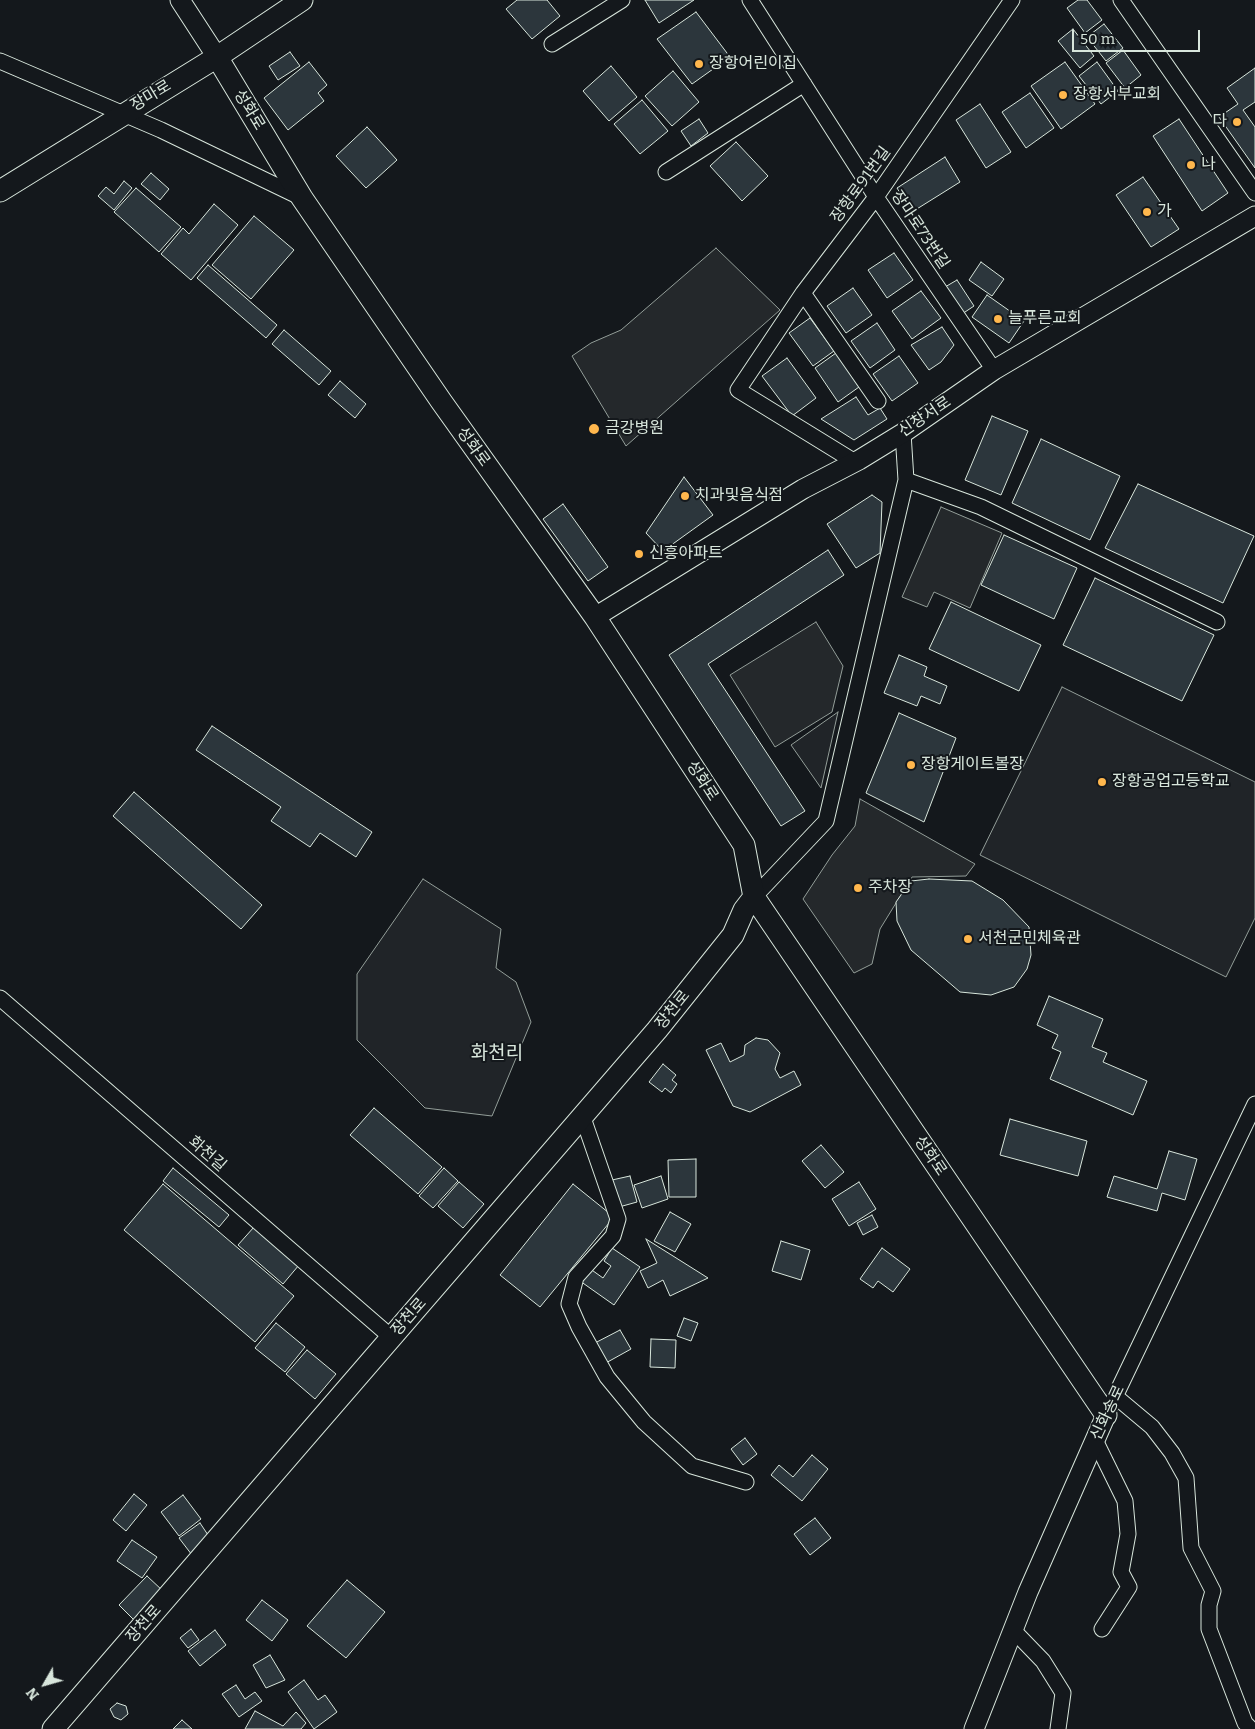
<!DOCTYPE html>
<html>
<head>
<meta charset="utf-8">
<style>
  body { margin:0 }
  #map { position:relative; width:1255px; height:1729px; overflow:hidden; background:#14181c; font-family:Bitter,serif }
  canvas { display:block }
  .north { position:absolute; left:20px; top:1659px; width:50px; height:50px; -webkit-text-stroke:4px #14181c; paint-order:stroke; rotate:232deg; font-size:14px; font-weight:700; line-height:20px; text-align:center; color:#d8e6dc }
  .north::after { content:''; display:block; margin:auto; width:18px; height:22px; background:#d8e6dc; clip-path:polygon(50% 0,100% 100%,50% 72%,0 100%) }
  .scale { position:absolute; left:1072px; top:30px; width:128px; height:22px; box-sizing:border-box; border:2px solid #d8e6dc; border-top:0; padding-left:6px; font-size:15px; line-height:18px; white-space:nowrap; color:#d8e6dc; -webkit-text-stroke:4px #14181c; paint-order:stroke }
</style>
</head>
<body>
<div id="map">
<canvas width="1255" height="1729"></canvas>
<div class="north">N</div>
<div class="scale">50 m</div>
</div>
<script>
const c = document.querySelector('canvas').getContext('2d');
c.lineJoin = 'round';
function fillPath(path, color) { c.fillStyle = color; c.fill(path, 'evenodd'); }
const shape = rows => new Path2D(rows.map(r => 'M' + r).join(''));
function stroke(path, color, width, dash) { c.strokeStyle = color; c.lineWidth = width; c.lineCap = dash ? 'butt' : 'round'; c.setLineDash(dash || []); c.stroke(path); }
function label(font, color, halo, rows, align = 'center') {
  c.font = font + ' Bitter,"Noto Sans KR",serif'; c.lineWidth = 4; c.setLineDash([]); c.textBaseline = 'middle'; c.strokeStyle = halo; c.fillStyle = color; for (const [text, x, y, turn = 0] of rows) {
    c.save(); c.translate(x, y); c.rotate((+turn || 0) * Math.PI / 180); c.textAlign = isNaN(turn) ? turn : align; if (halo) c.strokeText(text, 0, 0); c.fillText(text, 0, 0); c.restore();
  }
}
const green = shape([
  [1062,687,1255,782,1255,918,1226,977,980,855,1062,687],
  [838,712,821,788,791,745,838,712],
  [423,879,501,929,496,968,516,982,531,1022,492,1116,425,1108,357,1040,357,974,423,879]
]);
fillPath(green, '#202428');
stroke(green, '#939e99', 1);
const parking = shape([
  [716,248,780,310,626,446,572,356,591,343,621,330,716,248],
  [941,507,1002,533,970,608,934,592,927,607,902,597,941,507],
  [816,622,843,666,832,712,775,747,730,675,816,622],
  [860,799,975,864,966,876,912,877,880,929,872,964,854,973,803,899,832,855,855,826,860,799]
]);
fillPath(parking, '#24282b');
stroke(parking, '#939e99', 1);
const building = shape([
  [517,0,547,0,560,16,532,39,506,9,517,0],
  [645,0,694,0,659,23,645,0],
  [1078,0,1087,0,1102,20,1085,33,1067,8,1078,0],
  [696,12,730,57,692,84,657,39,696,12],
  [1104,24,1123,48,1106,61,1087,37,1104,24],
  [1073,29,1094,56,1080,68,1058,41,1073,29],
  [1123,50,1141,75,1125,88,1106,63,1123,50],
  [290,52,300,66,278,80,269,66,290,52],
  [309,62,327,85,318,93,324,101,288,130,264,98,309,62],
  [1065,62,1095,104,1061,129,1031,86,1065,62],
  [1097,62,1118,91,1101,104,1079,76,1097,62],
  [611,66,637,97,609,121,583,91,611,66],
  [1255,68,1255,102,1243,110,1255,127,1255,168,1219,117,1238,104,1227,88,1255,68],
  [673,71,699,102,672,126,645,96,673,71],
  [1030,93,1054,128,1026,148,1002,112,1030,93],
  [642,100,668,131,640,154,614,124,642,100],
  [980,104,1011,152,986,168,956,120,980,104],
  [699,119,708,133,691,146,681,131,699,119],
  [1179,119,1228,193,1202,211,1153,136,1179,119],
  [367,127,397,160,366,188,336,156,367,127],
  [736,142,768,176,742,201,710,166,736,142],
  [945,157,960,182,912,212,897,188,945,157],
  [151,173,169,189,160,200,141,184,151,173],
  [1143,177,1179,229,1151,247,1116,195,1143,177],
  [124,181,132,188,114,210,98,196,106,187,114,194,124,181],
  [136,188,181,227,159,252,114,212,136,188],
  [214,204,238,225,191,280,161,254,183,228,189,234,214,204],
  [254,216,294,250,251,299,212,265,254,216],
  [894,253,913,280,887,298,868,270,894,253],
  [981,262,1004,279,992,296,969,280,981,262],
  [208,265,277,325,266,338,197,278,208,265],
  [957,280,974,306,962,314,945,287,957,280],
  [853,288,872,315,846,333,827,306,853,288],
  [921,291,941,318,912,339,892,311,921,291],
  [987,295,1024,321,1009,343,972,317,987,295],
  [810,318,834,351,813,366,789,333,810,318],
  [877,323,895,350,870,368,851,341,877,323],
  [942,327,954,345,941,362,929,370,911,345,942,327],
  [284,330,331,371,319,385,272,344,284,330],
  [836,353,859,387,838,402,815,368,836,353],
  [899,356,918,383,892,401,873,374,899,356],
  [787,358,816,398,792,416,762,376,787,358],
  [340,381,366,404,355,418,328,395,340,381],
  [856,397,868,415,880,408,887,419,854,440,821,419,856,397],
  [992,416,1028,431,1001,495,965,480,992,416],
  [1041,439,1120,476,1090,540,1012,503,1041,439],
  [684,477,713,515,663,551,646,533,684,477],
  [1138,484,1254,536,1223,603,1105,548,1138,484],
  [872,495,882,502,880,553,856,568,827,524,872,495],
  [563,504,608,567,588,581,543,519,563,504],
  [1004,535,1077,568,1054,619,981,585,1004,535],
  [828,550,844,575,708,664,805,811,781,826,669,655,828,550],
  [1095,578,1214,635,1182,701,1063,645,1095,578],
  [951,602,1041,645,1019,691,929,649,951,602],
  [899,655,927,667,924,676,947,686,940,704,921,696,917,706,884,693,899,655],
  [899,713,956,738,924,822,866,793,899,713],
  [212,726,372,832,356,857,320,833,310,847,271,821,281,807,196,750,212,726],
  [134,792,262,905,241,929,113,816,134,792],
  [929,879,972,881,1003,900,1029,927,1031,955,1027,969,1014,987,991,995,960,992,911,950,897,921,896,902,911,881,929,879],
  [1049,996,1103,1019,1092,1047,1107,1053,1103,1062,1147,1081,1133,1115,1050,1079,1061,1052,1052,1048,1058,1035,1037,1025,1049,996],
  [756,1038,768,1040,780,1053,775,1069,780,1078,794,1071,801,1085,750,1112,733,1106,706,1050,721,1043,730,1062,744,1055,745,1045,756,1038],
  [663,1064,676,1075,672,1080,677,1084,671,1093,665,1088,662,1092,649,1082,663,1064],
  [374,1108,442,1167,418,1194,350,1135,374,1108],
  [1010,1119,1087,1141,1078,1176,1000,1155,1010,1119],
  [821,1145,844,1172,825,1188,802,1161,821,1145],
  [1169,1151,1197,1159,1185,1200,1162,1193,1157,1211,1107,1197,1114,1176,1157,1189,1169,1151],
  [696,1159,696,1197,669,1197,668,1160,696,1159],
  [173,1168,229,1215,219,1227,163,1181,173,1168],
  [444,1168,458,1181,433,1208,419,1196,444,1168],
  [630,1176,637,1202,619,1207,612,1180,630,1176],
  [661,1176,668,1199,642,1208,634,1185,661,1176],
  [459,1182,484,1204,463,1228,438,1206,459,1182],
  [859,1182,876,1209,849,1226,832,1199,859,1182],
  [163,1184,294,1296,255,1342,124,1230,163,1184],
  [573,1184,614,1217,540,1307,500,1275,573,1184],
  [670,1212,691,1224,675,1252,654,1241,670,1212],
  [872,1215,878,1227,863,1235,857,1223,872,1215],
  [254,1227,299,1265,283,1284,238,1245,254,1227],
  [646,1239,708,1278,670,1296,663,1280,648,1288,640,1271,657,1263,646,1239],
  [781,1241,810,1250,801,1280,772,1271,781,1241],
  [612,1248,640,1267,614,1305,580,1281,589,1268,603,1278,611,1266,604,1261,612,1248],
  [882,1248,910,1269,893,1292,878,1281,873,1288,860,1279,882,1248],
  [684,1318,698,1323,691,1341,677,1336,684,1318],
  [276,1323,305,1347,285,1372,255,1348,276,1323],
  [620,1330,631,1349,604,1364,593,1344,620,1330],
  [651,1339,676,1340,675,1368,650,1367,651,1339],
  [307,1350,336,1374,315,1399,286,1374,307,1350],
  [745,1438,757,1454,743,1465,731,1449,745,1438],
  [812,1455,828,1469,802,1501,771,1475,779,1465,793,1477,812,1455],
  [134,1494,147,1505,126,1531,113,1520,134,1494],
  [183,1495,201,1519,179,1536,161,1512,183,1495],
  [815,1518,831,1538,810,1555,794,1534,815,1518],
  [200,1523,212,1541,192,1555,179,1538,200,1523],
  [132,1540,157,1557,142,1578,117,1561,132,1540],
  [147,1576,163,1591,135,1621,119,1605,147,1576],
  [347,1580,385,1612,346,1658,307,1626,347,1580],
  [262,1600,288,1620,272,1641,246,1620,262,1600],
  [191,1629,199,1640,188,1648,180,1638,191,1629],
  [215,1630,226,1645,200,1666,188,1651,215,1630],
  [270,1655,285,1680,266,1688,253,1665,270,1655],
  [304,1680,318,1700,325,1695,337,1712,314,1729,288,1692,304,1680],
  [236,1685,245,1699,255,1692,262,1701,239,1717,222,1694,236,1685],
  [117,1703,126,1706,128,1714,121,1720,114,1717,110,1709,117,1703],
  [255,1711,283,1726,296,1712,306,1723,301,1729,245,1729,255,1711],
  [182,1720,192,1729,173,1729,182,1720]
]);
fillPath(building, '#2c363c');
stroke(building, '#d8e6dc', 1);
const minor = shape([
  [750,0,876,197,994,370],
  [1121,0,1255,193],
  [552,44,622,0],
  [0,61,161,130,302,198],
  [666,172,804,84],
  [803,293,878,401],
  [855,462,738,390,803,293,876,197,1012,0],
  [906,480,981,507,1217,622],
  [754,897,826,821,906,480,903,433],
  [0,998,391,1337],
  [582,1115,618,1219,613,1236,576,1277,569,1304,579,1327,607,1377,644,1422,692,1466,746,1482],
  [1115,1396,1152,1427,1172,1453,1186,1478,1191,1548,1213,1591,1209,1605,1209,1629,1245,1723,1251,1729],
  [1111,1405,1255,1104],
  [1095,1440,1125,1501,1128,1534,1121,1572,1129,1587,1102,1629],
  [1013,1630,1043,1661,1063,1693,1058,1729]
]);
const tertiary = shape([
  [180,0,217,57],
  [595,617,803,489,859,460,903,433,994,370,1255,216],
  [974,1729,1028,1592,1106,1415]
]);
const secondary = shape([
  [217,57,302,198,441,401,595,617,744,845,754,897,1106,1415],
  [0,191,217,57,302,0],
  [53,1729,657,1030,733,935,744,910,754,897]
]);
stroke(minor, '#d8e6dc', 17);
stroke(tertiary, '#d8e6dc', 21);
stroke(secondary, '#d8e6dc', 23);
stroke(minor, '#14181c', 15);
stroke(tertiary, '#14181c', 19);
stroke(secondary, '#14181c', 21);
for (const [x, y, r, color] of [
  [699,64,5,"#ffb74d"],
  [1063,95,5,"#ffb74d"],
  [1237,122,5,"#ffb74d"],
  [1191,165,5,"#ffb74d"],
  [1147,212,5,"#ffb74d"],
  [998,319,5,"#ffb74d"],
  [594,429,6,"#ffb74d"],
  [685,496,5,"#ffb74d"],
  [639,554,5,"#ffb74d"],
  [911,765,5,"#ffb74d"],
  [1102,782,5,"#ffb74d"],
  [858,888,5,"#ffb74d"],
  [968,939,5,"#ffb74d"]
]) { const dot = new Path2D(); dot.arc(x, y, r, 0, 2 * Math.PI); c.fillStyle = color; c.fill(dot); stroke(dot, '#14181c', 2); }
label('16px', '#d8e6dc', '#14181c', [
  ["장항어린이집",709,64],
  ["장항서부교회",1073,95],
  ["다",1227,122,"right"],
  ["나",1201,165],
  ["가",1157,212],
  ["늘푸른교회",1008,319],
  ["금강병원",605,429],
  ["치과및음식점",695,496],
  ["신흥아파트",649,554],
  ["장항게이트볼장",921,765],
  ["장항공업고등학교",1112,782],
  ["주차장",868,888],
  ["서천군민체육관",978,939]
], 'left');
label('16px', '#d8e6dc', '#14181c', [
  ["장마로",151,96,-31],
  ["성화로",249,110,59],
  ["장항로91번길",861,185,-54],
  ["장마로73번길",920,230,56],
  ["신창서로",925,417,-34],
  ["성화로",473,447,54],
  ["성화로",702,781,57],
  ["장천로",673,1010,-51],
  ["화천길",207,1154,41],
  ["성화로",930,1156,56],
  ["장천로",409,1317,-49],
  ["신화송로",1108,1413,-65],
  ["장천로",144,1624,-49]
]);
label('19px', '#d8e6dc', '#14181c', [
  ["화천리",497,1054]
]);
</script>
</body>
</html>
